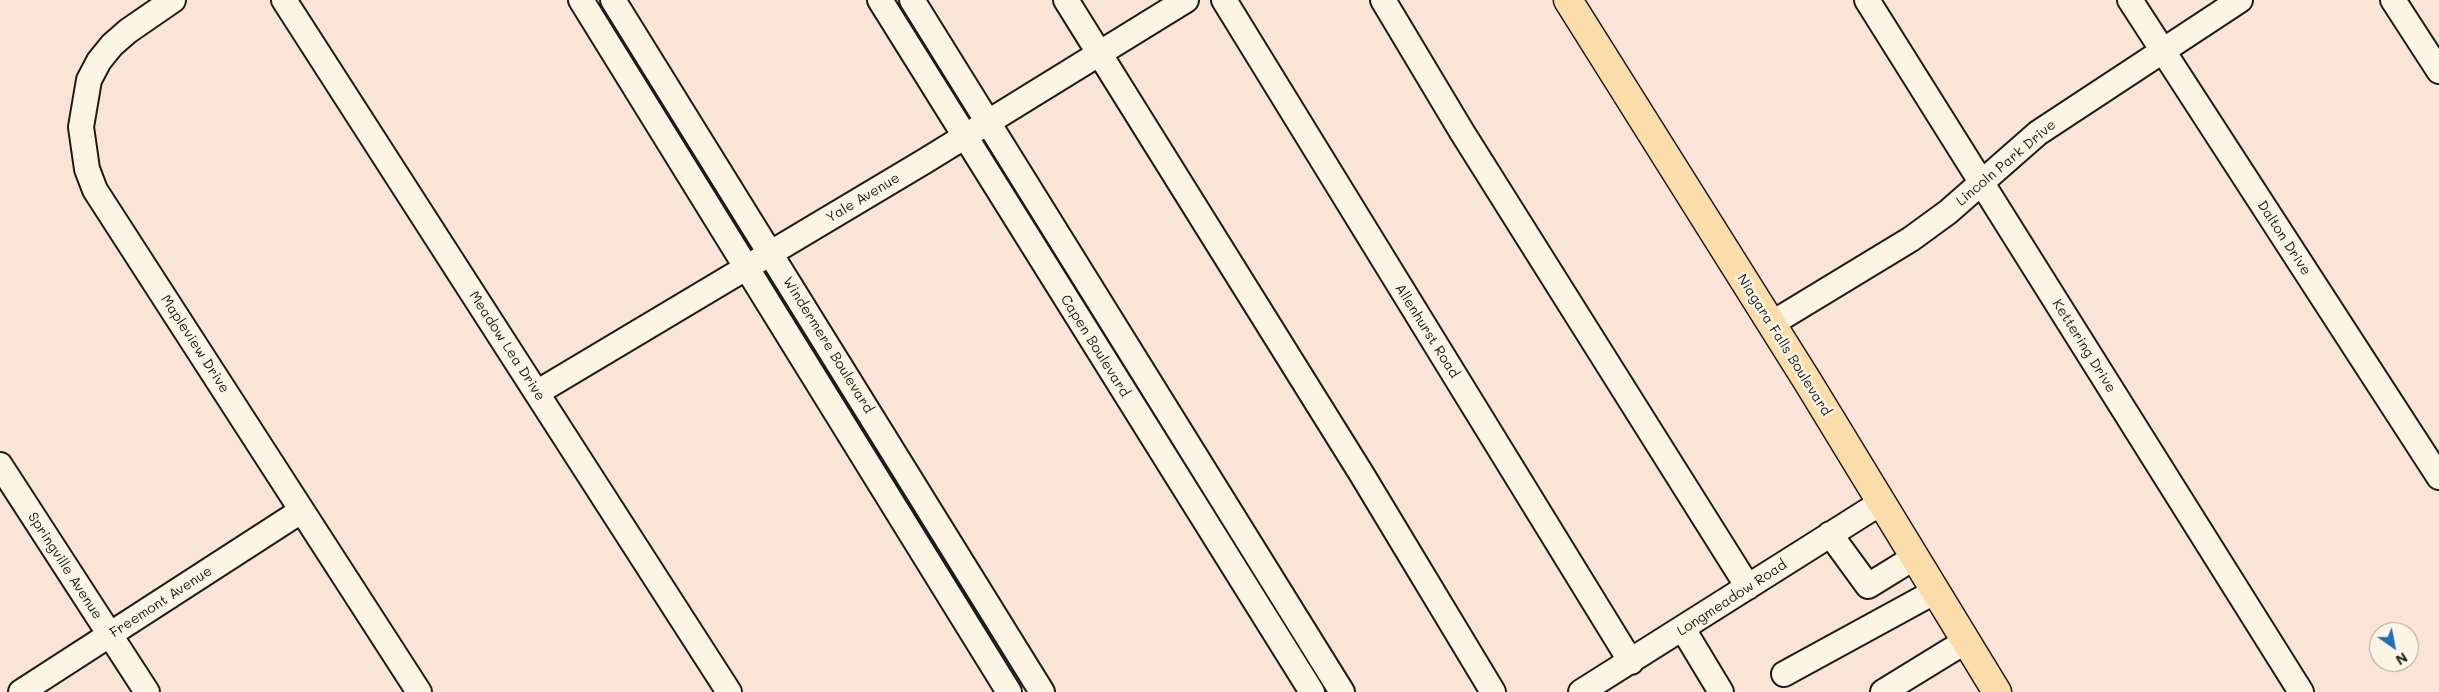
<!DOCTYPE html>
<html>
<head>
<meta charset="utf-8">
<style>
  body { margin:0 }
  #map { position:relative; width:2439px; height:692px; overflow:hidden; background:#fae3d7; font-family:Mali,sans-serif }
  canvas { display:block }
  .north { position:absolute; left:2369px; top:622px; width:50px; height:50px; box-sizing:border-box; background:#fcf5e5; border:1px solid #a29e95; border-radius:50%; rotate:147deg; font-size:14px; font-weight:700; line-height:20px; text-align:center; color:#1c1c1c }
  .north::after { content:''; display:block; margin:auto; width:18px; height:22px; background:#1f6fb2; clip-path:polygon(50% 0,100% 100%,50% 72%,0 100%) }
</style>
</head>
<body>
<div id="map">
<canvas width="2439" height="692"></canvas>
<div class="north">N</div>
</div>
<script>
const c = document.querySelector('canvas').getContext('2d');
c.lineJoin = 'round';
function fillPath(path, color) { c.fillStyle = color; c.fill(path, 'evenodd'); }
const shape = rows => new Path2D(rows.map(r => 'M' + r).join(''));
function stroke(path, color, width, dash) { c.strokeStyle = color; c.lineWidth = width; c.lineCap = dash ? 'butt' : 'round'; c.setLineDash(dash || []); c.stroke(path); }
function label(font, color, halo, rows, align = 'center') {
  c.font = font + ' Mali,sans-serif'; c.lineWidth = 5; c.setLineDash([]); c.textBaseline = 'middle'; c.strokeStyle = halo; c.fillStyle = color; for (const [text, x, y, turn = 0] of rows) {
    c.save(); c.translate(x, y); c.rotate((+turn || 0) * Math.PI / 180); c.textAlign = isNaN(turn) ? turn : align; if (halo) c.strokeText(text, 0, 0); c.fillText(text, 0, 0); c.restore();
  }
}
fillPath(shape([
  [894,0,901,0,968,109,966,111,962,110],
  [617,29,620,31,741,227,739,230,735,230,612,33],
  [992,147,1177,448,1172,447,987,150],
  [780,290,899,481,897,484,894,485,775,294],
  [1194,476,1332,692,1325,692,1193,480],
  [914,504,1026,686,1024,688,1018,688,908,508]
]), '#c4d78c');
const minor = shape([
  [173,0,128,31,112,45,99,61,89,80,81,127,87,169,95,190,419,692],
  [284,0,729,692],
  [581,0,1009,692],
  [613,0,1042,692],
  [880,0,1312,692],
  [912,0,1342,692],
  [1066,0,1361,473,1493,692],
  [1224,0,1631,662],
  [1383,0,1462,132,1748,587],
  [1867,0,2301,692],
  [2130,0,2439,477],
  [2393,0,2439,71],
  [1771,324,1911,239,1948,212,2038,133,2240,0],
  [538,392,925,161,1186,0],
  [0,465,147,692],
  [1830,534,1868,586,1915,557],
  [1683,629,1721,692],
  [1784,674,1936,591],
  [21,692,301,511],
  [1581,692,1882,502],
  [1883,692,1966,641]
]);
const major = shape([
  [1568,0,1808,382,1997,692]
]);
stroke(minor, '#1c1c1c', 28);
stroke(major, '#1c1c1c', 31);
stroke(minor, '#fcf5e5', 24);
stroke(major, '#fbddab', 28);
label('14px', '#1c1c1c', '#fcf5e5', [
  ["Lincoln Park Drive",2006,163,-40],
  ["Yale Avenue",863,198,-31],
  ["Dalton Drive",2284,238,57],
  ["Allenhurst Road",1427,331,58],
  ["Mapleview Drive",195,344,57],
  ["Windermere Boulevard",828,345,58],
  ["Niagara Falls Boulevard",1784,345,58],
  ["Meadow Lea Drive",507,346,57],
  ["Capen Boulevard",1095,346,58],
  ["Kettering Drive",2084,346,58],
  ["Springville Avenue",65,566,57],
  ["Longmeadow Road",1732,598,-33],
  ["Freemont Avenue",161,602,-33]
]);
</script>
</body>
</html>
